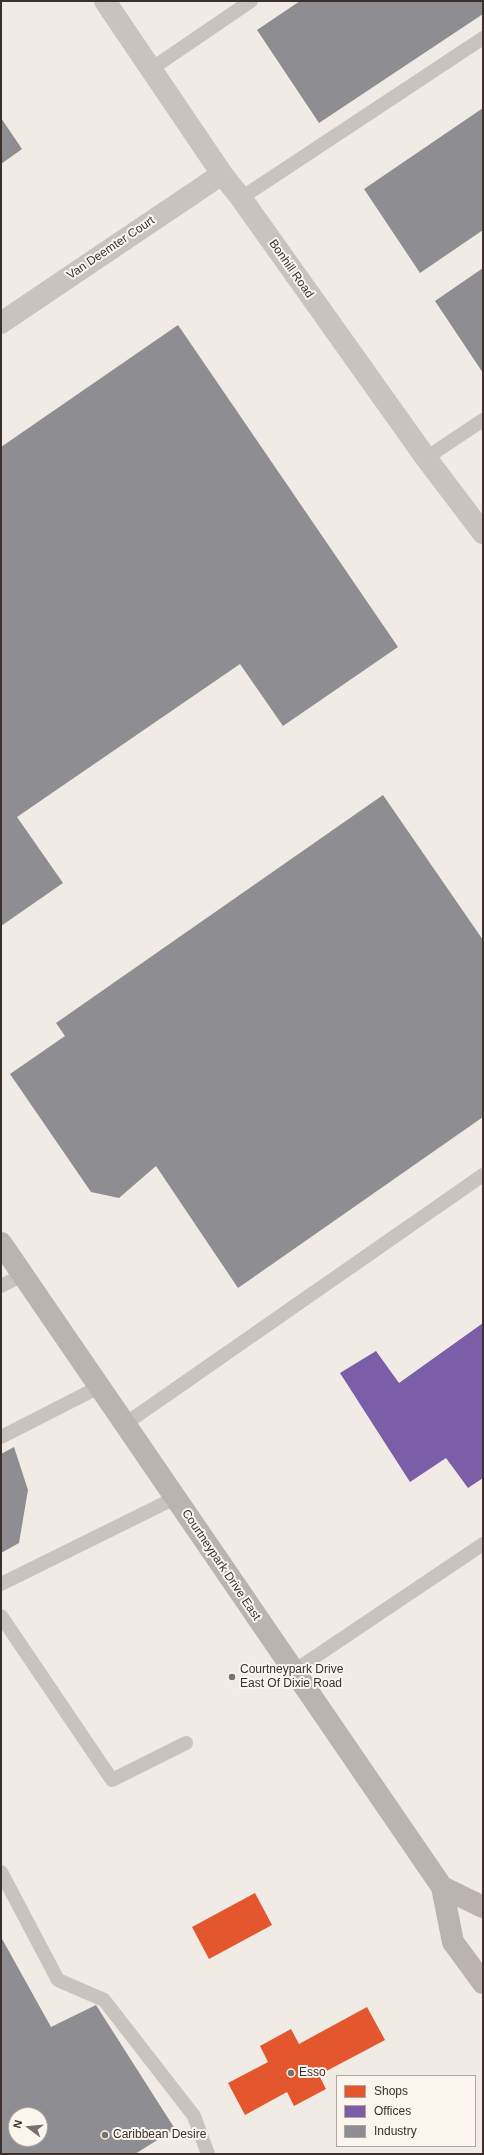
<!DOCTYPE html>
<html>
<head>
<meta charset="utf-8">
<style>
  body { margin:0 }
  #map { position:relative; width:484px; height:2155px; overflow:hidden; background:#f0ebe5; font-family:Helvetica,sans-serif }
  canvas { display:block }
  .frame { position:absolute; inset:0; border:2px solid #3b302b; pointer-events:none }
  .legend { position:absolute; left:336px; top:2075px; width:140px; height:72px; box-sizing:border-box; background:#fbf5ee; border:1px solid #aea6a0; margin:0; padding:5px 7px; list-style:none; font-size:12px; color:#3b302b }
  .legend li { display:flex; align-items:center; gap:8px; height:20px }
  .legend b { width:20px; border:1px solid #aea6a0 }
  .north { position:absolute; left:8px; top:2107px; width:40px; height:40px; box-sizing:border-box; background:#fbf5ee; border:1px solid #aea6a0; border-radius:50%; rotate:286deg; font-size:11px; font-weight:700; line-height:16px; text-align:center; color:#3b302b }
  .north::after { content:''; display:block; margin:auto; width:14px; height:18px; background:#7a716c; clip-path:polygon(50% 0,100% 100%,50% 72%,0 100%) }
</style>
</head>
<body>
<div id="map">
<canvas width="484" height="2155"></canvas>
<div class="frame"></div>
<ul class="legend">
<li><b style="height:11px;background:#e4572e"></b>Shops</li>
<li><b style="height:11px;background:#7b5ea7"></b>Offices</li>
<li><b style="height:11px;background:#8d8d92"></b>Industry</li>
</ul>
<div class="north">N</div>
</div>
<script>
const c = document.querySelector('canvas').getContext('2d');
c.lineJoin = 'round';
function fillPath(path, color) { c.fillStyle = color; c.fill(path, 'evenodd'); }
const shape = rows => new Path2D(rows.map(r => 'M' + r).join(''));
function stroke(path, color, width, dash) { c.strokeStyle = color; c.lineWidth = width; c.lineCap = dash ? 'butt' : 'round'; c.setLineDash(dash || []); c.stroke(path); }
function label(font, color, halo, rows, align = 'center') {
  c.font = font + ' Helvetica,sans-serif'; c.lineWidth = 4; c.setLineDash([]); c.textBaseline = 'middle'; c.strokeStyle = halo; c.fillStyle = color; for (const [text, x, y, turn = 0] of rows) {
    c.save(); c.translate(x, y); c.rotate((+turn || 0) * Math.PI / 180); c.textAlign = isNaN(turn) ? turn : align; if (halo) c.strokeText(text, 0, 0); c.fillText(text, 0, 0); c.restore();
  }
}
fillPath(shape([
  [255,1893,272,1925,209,1959,192,1927],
  [367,2007,385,2040,319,2075,326,2089,294,2106,287,2092,245,2115,228,2083,268,2062,260,2046,291,2029,299,2044]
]), '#e4572e');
fillPath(shape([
  [483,1323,483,1478,468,1488,446,1458,410,1482,340,1373,376,1351,399,1383]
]), '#7b5ea7');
fillPath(shape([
  [300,1,483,1,483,14,319,123,257,30],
  [483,108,483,230,420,273,364,189],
  [1,118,22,149,1,164],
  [483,268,483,373,435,301],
  [178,325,398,647,283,726,240,664,17,817,63,883,1,926,1,447],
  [383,795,483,940,483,1117,238,1288,156,1166,119,1198,91,1192,10,1074,65,1036,56,1023],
  [14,1447,28,1490,19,1543,1,1553,1,1454],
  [1,1937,51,2027,96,2005,175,2129,135,2154,1,2154],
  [16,2115,40,2115,40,2139,16,2139]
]), '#8d8d92');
stroke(shape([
  [151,69,251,1],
  [241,198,483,38],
  [426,458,483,420],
  [1,1286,23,1275],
  [125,1424,483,1175],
  [1,1437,99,1387],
  [1,1584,175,1498],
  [1,1616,112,1780,186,1743],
  [294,1671,483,1544],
  [1,1872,58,1980,104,2000,194,2116,208,2154]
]), '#c9c3be', 14);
stroke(shape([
  [105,1,222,174,241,198,426,458,483,533],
  [1,323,222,174]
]), '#c9c3be', 22);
stroke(shape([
  [1,1243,442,1887,453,1942,483,1983],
  [442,1887,483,1907]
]), '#bab3ae', 22);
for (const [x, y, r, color] of [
  [232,1677,4,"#7a716c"],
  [291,2073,4,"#7a716c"],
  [105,2135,4,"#7a716c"]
]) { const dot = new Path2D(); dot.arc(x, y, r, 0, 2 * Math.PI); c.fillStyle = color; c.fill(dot); stroke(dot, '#fbf5ee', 1.5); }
label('12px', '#3b302b', '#fbf5ee', [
  ["Van Deemter Court",111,248,-34],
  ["Bonhill Road",291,269,55],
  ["Courtneypark Drive East",221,1565,56]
]);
label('12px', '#3b302b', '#fbf5ee', [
  ["Courtneypark Drive",240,1670],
  ["East Of Dixie Road",240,1684],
  ["Esso",299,2073],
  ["Caribbean Desire",113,2135]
], 'left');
</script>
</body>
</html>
